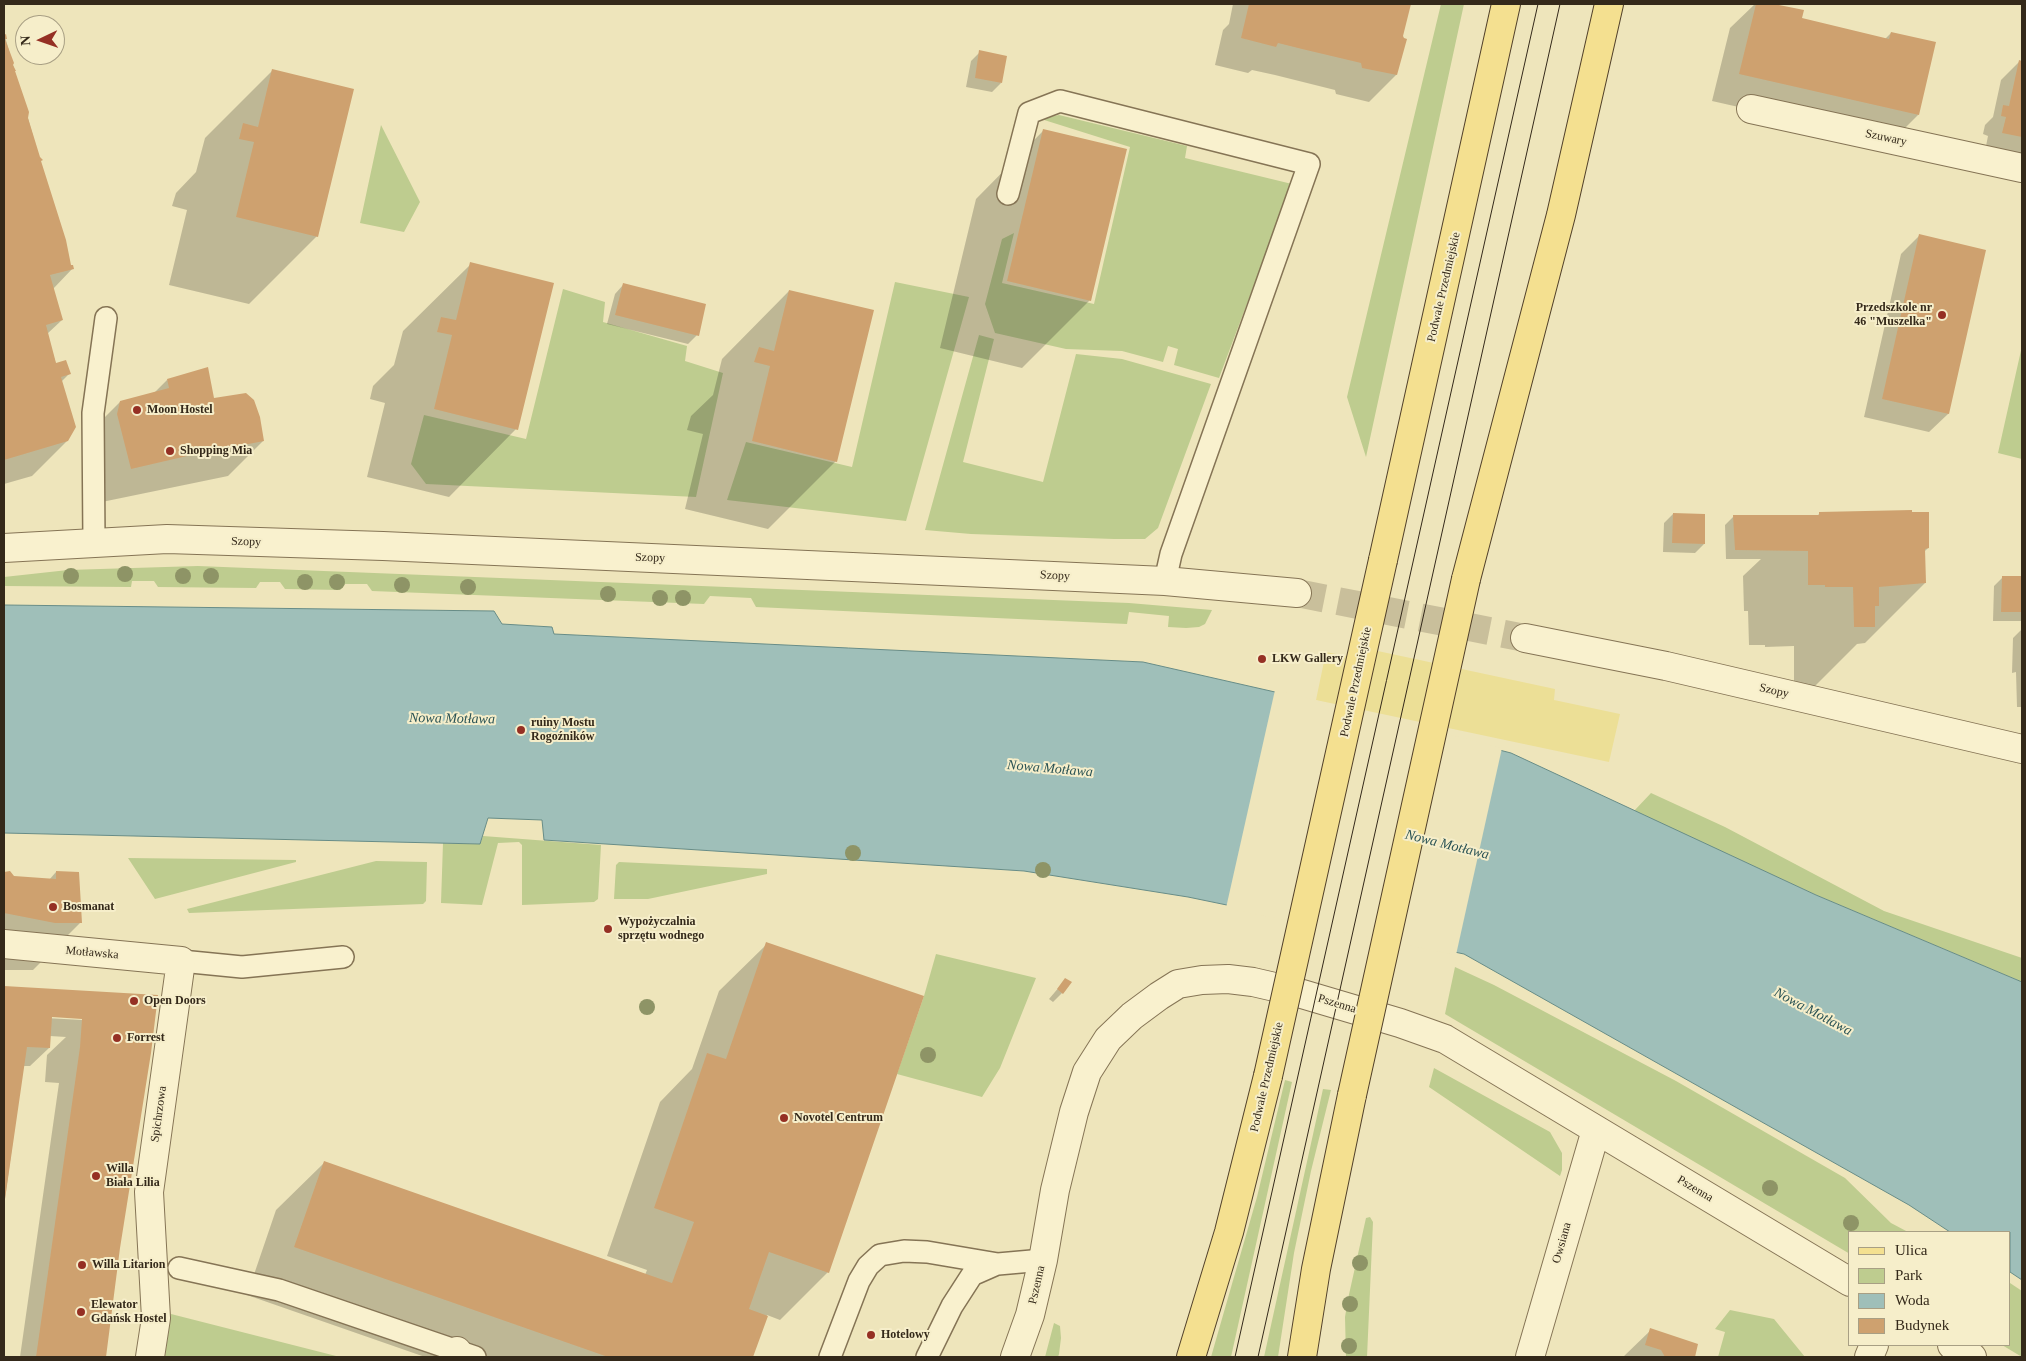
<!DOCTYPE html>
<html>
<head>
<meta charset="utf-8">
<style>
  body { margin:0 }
  #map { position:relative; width:2026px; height:1361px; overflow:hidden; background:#eee5bb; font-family:"Times New Roman",serif }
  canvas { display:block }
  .frame { position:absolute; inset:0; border:5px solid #34291a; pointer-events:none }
  .legend { position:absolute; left:1848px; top:1231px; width:162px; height:115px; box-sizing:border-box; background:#f6eeca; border:1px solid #a89f84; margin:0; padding:6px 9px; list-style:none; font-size:15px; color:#34291a }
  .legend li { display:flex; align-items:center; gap:10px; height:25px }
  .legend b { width:25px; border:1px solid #a89f84 }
  .north { position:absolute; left:15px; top:15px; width:50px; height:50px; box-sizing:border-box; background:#f6eeca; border:1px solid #a89f84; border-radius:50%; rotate:267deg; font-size:14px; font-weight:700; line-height:20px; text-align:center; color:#34291a }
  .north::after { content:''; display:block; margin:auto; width:18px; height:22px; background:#953024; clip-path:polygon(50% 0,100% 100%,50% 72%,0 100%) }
</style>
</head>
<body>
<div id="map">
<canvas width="2026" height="1361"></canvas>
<div class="frame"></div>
<ul class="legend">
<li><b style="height:6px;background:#f4e090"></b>Ulica</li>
<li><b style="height:14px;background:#becc8f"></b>Park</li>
<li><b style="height:14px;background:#9fbfb9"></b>Woda</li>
<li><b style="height:14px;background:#cea16f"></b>Budynek</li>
</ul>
<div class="north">N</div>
</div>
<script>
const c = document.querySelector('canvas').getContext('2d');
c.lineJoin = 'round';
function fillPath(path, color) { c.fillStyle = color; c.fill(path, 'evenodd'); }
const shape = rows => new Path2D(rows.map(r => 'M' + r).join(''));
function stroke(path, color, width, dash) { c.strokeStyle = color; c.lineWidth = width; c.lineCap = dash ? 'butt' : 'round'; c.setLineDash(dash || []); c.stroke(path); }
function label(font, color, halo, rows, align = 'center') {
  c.font = font + ' "Times New Roman",serif'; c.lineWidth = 4; c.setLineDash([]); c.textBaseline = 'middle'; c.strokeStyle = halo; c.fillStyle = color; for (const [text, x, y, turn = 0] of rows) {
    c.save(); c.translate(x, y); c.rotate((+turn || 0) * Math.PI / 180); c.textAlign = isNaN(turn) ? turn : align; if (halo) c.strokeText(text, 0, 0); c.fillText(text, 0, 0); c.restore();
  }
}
fillPath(shape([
  [1441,4,1464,4,1366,457,1347,397],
  [1059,115,1187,146,1185,158,1292,184,1219,378,1174,365,1178,349,1168,346,1163,362,1122,351,1066,349,995,333,985,304,1002,239,1014,233,1002,283,1094,304,1130,147,1041,119],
  [381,125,420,202,404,232,360,223],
  [895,282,969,297,906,521,727,500,746,442,852,467],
  [563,289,605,302,603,322,687,346,685,361,723,373,696,497,426,484,411,464,424,415,526,439],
  [979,335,994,339,963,462,1043,482,1076,354,1122,359,1211,384,1158,528,1145,539,1114,539,971,534,925,530],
  [2022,346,2022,459,1998,453],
  [198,566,1129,603,1212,610,1205,624,1199,627,1186,628,1168,627,1169,616,1129,612,1127,624,756,607,751,598,710,596,704,604,372,591,367,584,345,584,340,590,285,589,280,582,260,582,256,588,158,587,154,581,132,581,131,587,4,586,4,577,68,570],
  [1651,793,1725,827,1884,911,2022,958,2022,982,1816,895,1634,811],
  [483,836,601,845,598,899,594,902,522,905,522,845,519,842,498,843,482,905,441,903,443,843,480,844],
  [128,858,296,860,296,862,155,899],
  [376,861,427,862,426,901,423,904,189,913,187,909],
  [619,862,767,869,767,874,648,899,614,899,616,865],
  [936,954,1036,978,1000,1068,982,1097,897,1074,924,996],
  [1455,967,1494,985,1676,1081,1845,1178,1891,1223,1908,1232,1850,1232,1850,1254,1445,1014],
  [1434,1068,1550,1132,1562,1153,1562,1170,1560,1176,1429,1087],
  [1285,1080,1292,1082,1231,1357,1211,1357,1257,1197],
  [1323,1089,1331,1090,1311,1171,1294,1253,1278,1357,1264,1357],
  [1370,1217,1373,1222,1367,1357,1346,1357,1345,1317,1348,1299,1366,1218],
  [2010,1283,2022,1291,2022,1357,2002,1345,2010,1345],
  [1730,1310,1774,1319,1805,1357,1718,1357,1725,1332,1715,1329],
  [171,1314,340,1357,165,1357],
  [1054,1323,1060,1326,1061,1338,1059,1354,1058,1357,1045,1357]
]), '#becc8f');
fillPath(shape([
  [1373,650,1555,689,1554,700,1620,714,1609,762,1316,700,1326,652,1371,661]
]), '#ecdf96');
const water = shape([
  [4,605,494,611,502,624,552,627,554,634,1143,662,1275,692,1511,753,1816,895,2022,982,2022,1280,2010,1272,2010,1232,1950,1232,1909,1205,1464,954,1188,897,1024,871,544,840,542,820,488,818,480,844,4,833,4,605]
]);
fillPath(water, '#9fbfb9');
stroke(water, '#678c87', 1);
fillPath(shape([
  [1275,690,1502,748,1456,955,1226,908]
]), '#eee5bb');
fillPath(shape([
  [1233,4,1409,4,1402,36,1396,75,1369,102,1336,94,1335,90,1275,75,1252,70,1248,73,1215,65,1223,30,1229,24],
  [1755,4,1768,4,1802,11,1800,19,1885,39,1891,33,1918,115,1900,133,1805,122,1712,101,1730,28],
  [4,33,40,161,70,266,73,268,53,289,62,320,47,334,56,364,69,374,61,382,67,441,32,476,4,484],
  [980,52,1001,83,992,92,966,87,971,61],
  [2020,61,2022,62,2022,160,1985,151,1988,136,1983,134,1985,125,1993,117,2001,80],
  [273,70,317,236,249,304,169,285,187,210,172,206,176,193,196,172,205,138],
  [1043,131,1090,300,1022,368,940,348,976,199],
  [1919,236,1985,251,1948,414,1929,432,1864,417,1901,254],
  [471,264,516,429,449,497,367,477,385,403,370,399,373,386,394,365,403,331],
  [623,285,697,335,688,344,607,324,615,294],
  [789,291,836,461,768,529,685,509,703,434,687,430,691,416,713,395,722,359],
  [167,380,213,400,263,441,228,476,97,503,85,437,120,402,153,394],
  [1820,513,1928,548,1924,552,1925,583,1865,643,1857,644,1814,687,1794,687,1794,646,1765,647,1765,645,1749,645,1748,611,1744,611,1743,576,1761,559,1726,559,1725,525,1734,516,1817,516],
  [1673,514,1704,544,1695,553,1663,552,1664,523],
  [2003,577,2022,577,2022,621,1993,621,1994,586],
  [2022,629,2022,707,2017,707,2016,672,2012,673,2013,638],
  [10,872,14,877,49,880,56,872,81,922,33,970,4,970,4,873],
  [767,944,828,1272,780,1320,767,1315,752,1357,425,1357,247,1295,276,1210,324,1163,645,1275,647,1270,607,1256,660,1102,692,1069,719,991],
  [1066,979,1062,993,1053,1002,1049,999],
  [4,988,157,996,112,1293,105,1357,20,1357,59,1083,45,1082,47,1055,66,1037,50,1036,49,1048,30,1066,23,1066,4,1206],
  [46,1016,85,1018,82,1020,46,1018],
  [1651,1330,1697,1345,1693,1357,1623,1357]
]), '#0003');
fillPath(shape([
  [1249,4,1411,4,1403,36,1404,38,1407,39,1397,75,1362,68,1361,63,1302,49,1278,43,1276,47,1241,38],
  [1756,4,1774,4,1804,10,1802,18,1889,39,1891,32,1936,42,1919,115,1739,74],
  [6,34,7,39,5,39,14,63,13,65,16,71,15,71,29,112,28,118,40,157,43,160,41,161,66,240,71,265,73,265,74,269,50,275,63,320,46,325,56,363,66,360,71,374,61,377,76,427,68,441,4,460,4,35],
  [979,50,1007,56,1002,83,975,78],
  [2019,60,2022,61,2022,137,2002,133,2006,117,2001,116,2003,105,2009,106],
  [272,69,354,89,318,237,236,217,254,142,239,139,243,123,258,127],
  [1043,129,1127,149,1091,301,1007,281],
  [1919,234,1986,250,1949,414,1882,399],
  [470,262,554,283,518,430,434,409,452,335,437,332,441,317,456,320],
  [623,283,706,304,699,336,615,315],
  [789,290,874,310,837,462,752,441,770,366,754,362,759,347,774,351],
  [208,367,214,398,246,393,254,400,260,417,264,441,187,456,131,469,117,414,120,401,169,388,167,379],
  [1912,510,1912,512,1929,512,1929,548,1925,549,1926,583,1879,587,1879,606,1875,606,1875,627,1854,627,1853,587,1825,587,1825,585,1808,585,1808,551,1735,550,1733,515,1819,515,1819,512],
  [1673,513,1705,514,1705,544,1672,543],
  [2002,576,2022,576,2022,612,2001,612],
  [10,871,14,876,56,879,56,871,79,872,82,923,55,923,4,913,4,872],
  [766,942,924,996,829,1273,769,1252,749,1309,768,1316,753,1357,608,1357,294,1247,324,1161,672,1283,694,1222,654,1208,707,1053,726,1059],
  [1065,978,1072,982,1063,994,1057,989],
  [4,986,158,995,151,1053,120,1248,106,1357,36,1357,80,1047,82,1019,52,1017,50,1048,27,1047,4,1206],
  [1650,1328,1698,1344,1695,1357,1665,1357,1661,1350,1645,1345]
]), '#cea16f');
stroke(shape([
  [1297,593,1525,638]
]), '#c9bf9b', 28, [28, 14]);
const lane = shape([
  [1008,194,1029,113,1060,101,1309,164,1171,554,1165,581],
  [94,543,93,413,106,318],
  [181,961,242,967,343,957],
  [179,1268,279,1290,475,1357],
  [830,1357,859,1281,868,1266,880,1255,904,1251,927,1252,998,1264,1043,1260],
  [927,1357,952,1306,972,1275,997,1264]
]);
const street = shape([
  [1751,109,2022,168],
  [4,548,167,539,383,546,1165,581,1297,593],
  [1525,638,1666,666,2022,749],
  [4,944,181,961,149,1192,156,1318,150,1357],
  [1952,1345,1972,1357],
  [457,1357,457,1351],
  [1015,1357,1030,1315,1043,1260,1055,1190,1074,1112,1087,1072,1108,1039,1132,1016,1159,996,1178,984,1202,980,1228,979,1253,982,1292,991,1400,1023,1445,1039,1850,1282],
  [1530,1357,1596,1130],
  [1869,1357,1874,1345]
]);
const primary = shape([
  [1383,560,1506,4],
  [1466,579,1561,215,1609,4],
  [1191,1357,1229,1232,1268,1076],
  [1302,1357,1316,1269,1352,1095]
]);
stroke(lane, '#857455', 24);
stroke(street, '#857455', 30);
stroke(primary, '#52412a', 30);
stroke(lane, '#f9f1ce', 21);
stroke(street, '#f9f1ce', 28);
stroke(primary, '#f4e090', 28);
stroke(shape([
  [1235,1357,1538,4],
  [1258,1357,1560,4]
]), '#34291a', 1);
const primaryBridge = shape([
  [1268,1076,1383,560],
  [1352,1095,1466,579]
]);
stroke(primaryBridge, '#52412a', 30, []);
stroke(primaryBridge, '#f4e090', 28);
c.fillStyle = '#8e9466';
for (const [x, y] of [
  [125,574],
  [71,576],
  [183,576],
  [211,576],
  [305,582],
  [337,582],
  [402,585],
  [468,587],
  [608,594],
  [660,598],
  [683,598],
  [853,853],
  [1043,870],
  [647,1007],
  [928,1055],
  [1770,1188],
  [1851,1223],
  [1360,1263],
  [1350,1304],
  [1349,1346]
]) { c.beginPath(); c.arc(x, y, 8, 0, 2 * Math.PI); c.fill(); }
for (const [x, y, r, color] of [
  [1942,315,5,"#953024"],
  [137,410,5,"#953024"],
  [170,451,5,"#953024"],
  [1262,659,5,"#953024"],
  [521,730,5,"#953024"],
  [53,907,5,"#953024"],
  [608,929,5,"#953024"],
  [134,1001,5,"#953024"],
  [117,1038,5,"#953024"],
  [784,1118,5,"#953024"],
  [96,1176,5,"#953024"],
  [82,1265,5,"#953024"],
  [81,1312,5,"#953024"],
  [871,1335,5,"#953024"]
]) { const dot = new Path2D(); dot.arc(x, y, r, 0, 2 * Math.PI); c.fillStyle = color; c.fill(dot); stroke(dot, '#f6eeca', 2); }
label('12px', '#34291a', '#f6eeca', [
  ["Szuwary",1886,138,12],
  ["Podwale Przedmiejskie",1444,287,-77],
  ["Szopy",246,542,2],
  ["Szopy",650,558,2],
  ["Szopy",1055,576,3],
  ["Podwale Przedmiejskie",1356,682,-78],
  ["Szopy",1774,691,13],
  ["Motławska",92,953,5],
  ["Pszenna",1337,1004,17],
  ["Podwale Przedmiejskie",1267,1077,-77],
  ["Spichrzowa",159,1114,-82],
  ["Pszenna",1695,1189,31],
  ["Owsiana",1562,1243,-74],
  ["Pszenna",1037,1285,-77]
]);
label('bold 12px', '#34291a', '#f6eeca', [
  ["Przedszkole nr",1932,308,"right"],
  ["46 \"Muszelka\"",1932,322,"right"],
  ["Moon Hostel",147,410],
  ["Shopping Mia",180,451],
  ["LKW Gallery",1272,659],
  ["ruiny Mostu",531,723],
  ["Rogoźników",531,737],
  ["Bosmanat",63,907],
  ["Wypożyczalnia",618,922],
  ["sprzętu wodnego",618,936],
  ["Open Doors",144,1001],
  ["Forrest",127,1038],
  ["Novotel Centrum",794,1118],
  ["Willa",106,1169],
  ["Biała Lilia",106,1183],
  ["Willa Litarion",92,1265],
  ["Elewator",91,1305],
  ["Gdańsk Hostel",91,1319],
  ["Hotelowy",881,1335]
], 'left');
label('italic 14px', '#295254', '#f6eeca', [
  ["Nowa Motława",452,719,1],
  ["Nowa Motława",1050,769,5],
  ["Nowa Motława",1447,845,14],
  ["Nowa Motława",1813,1012,28]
]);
</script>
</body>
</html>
